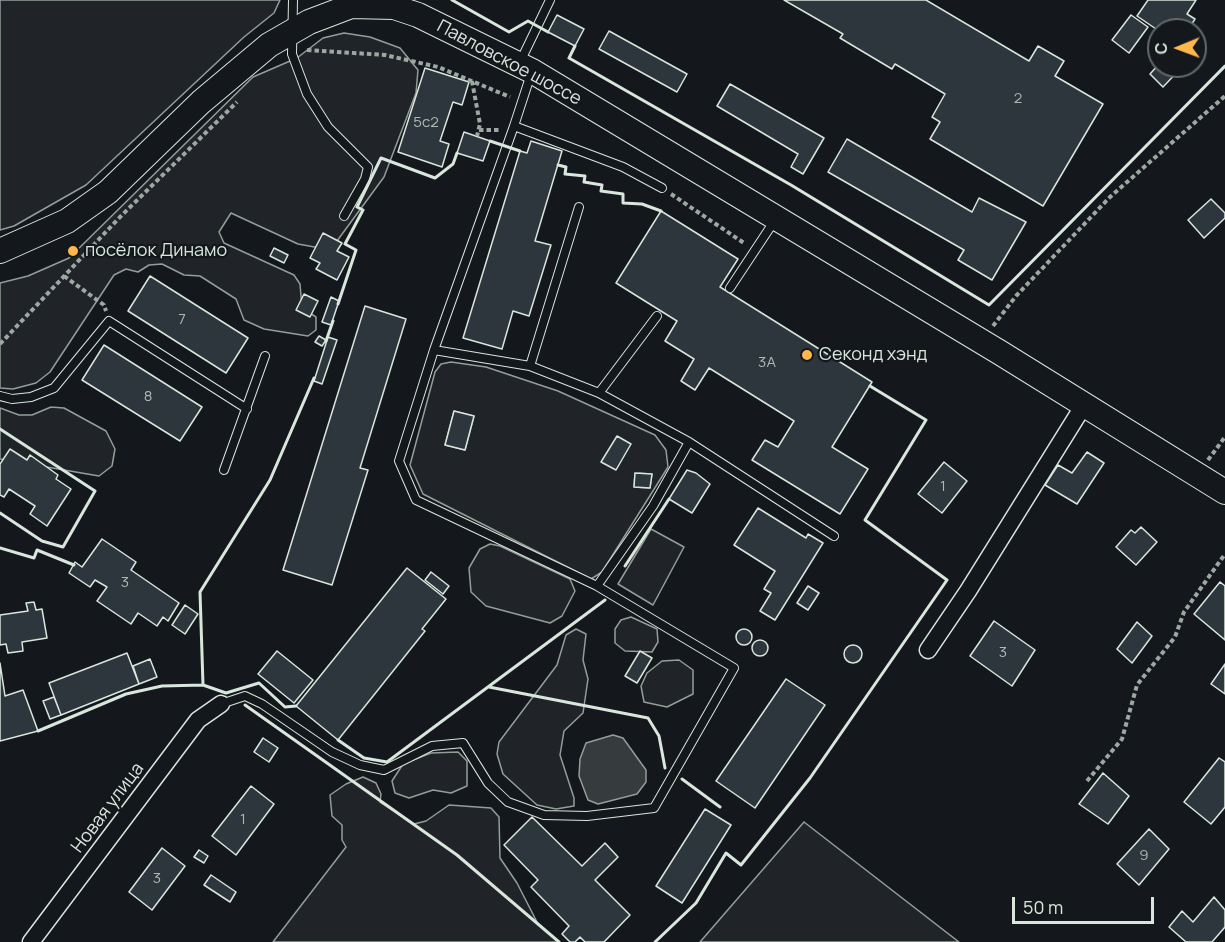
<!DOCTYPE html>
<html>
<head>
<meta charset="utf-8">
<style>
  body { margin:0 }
  #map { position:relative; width:1225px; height:942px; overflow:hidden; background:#14181c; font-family:Manrope,sans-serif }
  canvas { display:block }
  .north { position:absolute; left:1147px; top:18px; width:60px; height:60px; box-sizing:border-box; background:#14181c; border:2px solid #626a69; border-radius:50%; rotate:269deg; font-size:16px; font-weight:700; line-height:24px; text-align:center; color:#d8e6dc }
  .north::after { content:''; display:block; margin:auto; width:21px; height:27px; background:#ffb74d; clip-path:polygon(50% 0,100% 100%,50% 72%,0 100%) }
  .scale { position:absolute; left:1012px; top:897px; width:142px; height:27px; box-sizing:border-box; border:3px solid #d8e6dc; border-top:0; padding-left:8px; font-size:18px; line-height:21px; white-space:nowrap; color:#d8e6dc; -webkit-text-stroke:4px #14181c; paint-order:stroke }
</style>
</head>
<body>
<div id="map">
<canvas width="1225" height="942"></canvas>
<div class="north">С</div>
<div class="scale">50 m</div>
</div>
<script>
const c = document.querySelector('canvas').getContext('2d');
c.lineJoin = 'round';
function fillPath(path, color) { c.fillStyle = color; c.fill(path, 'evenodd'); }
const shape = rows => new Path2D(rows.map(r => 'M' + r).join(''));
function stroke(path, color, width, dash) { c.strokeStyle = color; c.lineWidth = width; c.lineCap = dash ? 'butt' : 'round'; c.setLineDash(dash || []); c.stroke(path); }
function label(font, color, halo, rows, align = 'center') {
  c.font = font + ' Manrope,sans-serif'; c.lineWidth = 4.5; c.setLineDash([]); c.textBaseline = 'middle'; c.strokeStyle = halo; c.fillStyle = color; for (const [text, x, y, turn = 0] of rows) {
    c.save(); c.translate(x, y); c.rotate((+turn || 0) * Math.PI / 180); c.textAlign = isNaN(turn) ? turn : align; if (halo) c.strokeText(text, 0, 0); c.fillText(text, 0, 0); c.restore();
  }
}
const green = shape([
  [0,0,280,0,274,13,244,37,86,185,14,226,0,230,0,0],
  [344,33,370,37,400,48,418,70,416,93,384,177,337,241,320,248,298,244,231,213,219,232,224,243,294,275,300,284,302,308,316,317,316,330,308,336,264,329,244,320,236,299,200,276,184,275,162,264,149,265,138,272,126,269,114,275,50,372,36,383,13,389,0,388,0,283,28,276,69,258,253,77,297,58,323,38,344,33],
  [451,362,486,367,558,391,655,435,666,450,668,467,602,572,591,579,423,494,410,465,435,372,441,364,451,362],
  [454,411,474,416,465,450,445,445,454,411],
  [635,473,652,474,650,488,634,487,635,473],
  [51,407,64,408,106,431,115,449,112,466,99,476,0,459,0,408,19,415,32,415,51,407],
  [651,529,684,547,653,605,618,584,651,529],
  [490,544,500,546,570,579,575,591,562,616,550,623,486,606,471,592,469,568,480,549,490,544],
  [631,617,657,629,658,642,652,652,625,651,615,643,615,629,621,620,631,617],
  [576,629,586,634,583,660,588,679,583,713,564,731,560,755,574,798,574,806,556,809,537,805,503,774,497,754,499,742,557,665,566,635,576,629],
  [679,660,693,670,693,694,667,707,644,702,641,686,647,673,662,661,679,660],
  [458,752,467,761,467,786,451,793,433,790,409,798,395,793,392,781,403,764,431,753,458,752],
  [363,777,376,783,381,794,380,802,414,824,426,821,449,805,491,808,499,817,500,858,517,883,538,924,559,942,273,942,346,847,342,840,342,825,332,816,330,795,346,784,363,777],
  [804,822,959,942,700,942,804,822]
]);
fillPath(green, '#202428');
stroke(green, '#939e99', 1.5);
const water = shape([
  [613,735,623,738,646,770,646,782,637,794,598,804,588,800,579,776,580,759,586,743,613,735]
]);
fillPath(water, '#363b3e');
stroke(water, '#939e99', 1.5);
const building = shape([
  [784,0,926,0,1029,61,1038,46,1064,61,1055,76,1103,104,1043,206,930,139,940,122,932,117,945,94,895,64,892,69,840,38,843,34,784,0],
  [1148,0,1196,0,1187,14,1195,19,1188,30,1159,31,1137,16,1148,0],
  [557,15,584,29,575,46,548,32,557,15],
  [1131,15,1148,27,1129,53,1112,40,1131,15],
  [609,31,687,74,677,92,599,49,609,31],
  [1159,64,1159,66,1183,66,1163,87,1150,74,1159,64],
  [425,68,469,82,462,105,453,102,440,141,449,144,442,167,398,152,425,68],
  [730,84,824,138,803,174,791,167,798,154,717,106,730,84],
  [464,132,490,141,483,161,457,153,464,132],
  [847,139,972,212,979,198,1026,222,992,280,958,260,964,250,828,172,847,139],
  [531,141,562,151,535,241,551,245,529,316,513,311,502,349,463,338,520,151,527,153,531,141],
  [1211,199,1225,213,1225,218,1204,238,1188,220,1211,199],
  [661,211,738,259,720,287,872,382,832,447,868,469,840,514,752,460,765,440,778,447,794,421,709,368,695,390,681,381,694,359,665,341,677,321,616,283,661,211],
  [323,233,342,243,337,251,349,257,337,280,316,269,320,263,310,258,323,233],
  [274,248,288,255,284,263,270,256,274,248],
  [150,276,248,338,226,373,128,311,150,276],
  [304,294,318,301,310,317,296,310,304,294],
  [331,297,339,301,331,325,322,322,331,297],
  [365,306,406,319,360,468,368,470,332,585,283,570,365,306],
  [319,336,326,340,322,346,315,342,319,336],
  [328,337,337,340,322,384,314,381,328,337],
  [104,345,202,407,180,441,82,380,104,345],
  [454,411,474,416,465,450,445,445,454,411],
  [617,436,631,444,616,470,601,462,617,436],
  [10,449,27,460,30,455,58,475,56,479,71,489,47,526,30,514,35,506,9,489,4,497,0,495,0,464,10,449],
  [1087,452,1104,463,1077,504,1045,485,1058,465,1072,473,1087,452],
  [944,462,967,481,942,513,918,494,944,462],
  [687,470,696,473,710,484,692,513,669,499,687,470],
  [635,473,652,474,650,488,634,487,635,473],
  [758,508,806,538,808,534,823,543,775,620,760,611,771,593,764,589,775,571,734,545,758,508],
  [1141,527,1157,542,1136,565,1116,547,1131,530,1135,533,1141,527],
  [102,539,136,562,131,570,179,603,168,621,163,617,157,626,138,613,131,624,97,601,107,587,95,580,90,587,69,573,75,562,82,567,102,539],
  [407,568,446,599,422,629,425,631,338,740,296,706,407,568],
  [431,572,449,586,443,594,425,580,431,572],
  [1220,582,1225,586,1225,640,1194,614,1220,582],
  [808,586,819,593,808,610,797,603,808,586],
  [34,602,36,610,42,609,47,638,22,642,23,651,8,653,6,644,0,645,0,615,28,611,26,603,34,602],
  [185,605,198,614,185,634,172,625,185,605],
  [994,621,1035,650,1012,686,970,656,994,621],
  [1137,622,1152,636,1132,663,1117,649,1137,622],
  '736 637a8 8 0 1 1 16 0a8 8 0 1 1-16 0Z',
  '752 648a8 8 0 1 1 16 0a8 8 0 1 1-16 0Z',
  '844 654a9 9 0 1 1 18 0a9 9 0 1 1-18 0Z',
  [277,651,313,680,294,703,258,674,277,651],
  [640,651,652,658,637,683,625,676,640,651],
  [127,653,139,684,61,715,49,683,127,653],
  [150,659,157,677,139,684,133,666,150,659],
  [0,663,5,696,23,690,38,731,0,741,0,663],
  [1225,664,1225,694,1211,684,1225,664],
  [786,679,825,705,755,808,716,781,786,679],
  [54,697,61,715,50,719,43,701,54,697],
  [263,738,278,748,269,762,254,752,263,738],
  [1219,758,1225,762,1225,807,1211,824,1184,802,1219,758],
  [1103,773,1129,796,1108,824,1079,804,1103,773],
  [251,786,274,804,236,855,212,836,251,786],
  [705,809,731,825,682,903,656,886,705,809],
  [532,817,582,866,605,843,618,857,595,880,630,915,604,942,585,942,580,937,575,942,570,942,562,934,569,926,531,887,538,880,504,845,532,817],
  [1149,829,1169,849,1139,885,1117,864,1149,829],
  [162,848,185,866,152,910,129,892,162,848],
  [199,850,208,856,204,863,194,857,199,850],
  [211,875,236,892,230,902,204,885,211,875],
  [1214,897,1225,910,1225,927,1212,942,1186,942,1169,927,1182,911,1193,922,1214,897]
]);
fillPath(building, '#2c363c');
stroke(building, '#d8e6dc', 1.5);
const lane = shape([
  [293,0,292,54,307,94,328,127,368,167,365,179,344,216],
  [520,62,550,0],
  [531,74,514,126,623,167,662,188],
  [730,288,775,220],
  [434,350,530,366,599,393,689,442,834,536],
  [530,366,579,207],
  [599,393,657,316],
  [0,396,12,399,31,397,54,388,109,321,247,409],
  [224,470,265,356],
  [597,586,653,506,689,442],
  [221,704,245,696,262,704,332,752,360,765,384,770,432,746,463,743,488,783,508,802,544,815,587,816,654,808,734,668,597,586,416,500,399,461,434,350,514,126]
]);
const street = shape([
  [928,650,968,591,1084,405],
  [31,942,198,720,221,704]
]);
const secondary = shape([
  [0,251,67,221,108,192,201,102,269,45,309,22,351,6,394,7,418,15,532,71,999,352,1225,492]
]);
stroke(lane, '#d8e6dc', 10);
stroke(street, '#d8e6dc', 19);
stroke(secondary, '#d8e6dc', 26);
stroke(shape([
  [307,50,385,55,438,67,510,97],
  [472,81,480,124,477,136],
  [479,130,500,130],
  [671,194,744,243],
  [64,276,104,305,106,311],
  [993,326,1016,296,1110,197,1225,96],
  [0,344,120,217,237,102],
  [1208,460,1225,437],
  [1087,781,1122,739,1137,685,1175,637,1184,612,1225,554]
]), '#9da8a2', 4, [4.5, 3]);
stroke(lane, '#14181c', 8);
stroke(street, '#14181c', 16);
stroke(secondary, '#14181c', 24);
stroke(shape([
  [452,0,509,32,528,21,548,32],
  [575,46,569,58,791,185,989,305,1225,66],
  [490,141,520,151],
  [558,165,566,167,565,174,585,176,584,182,602,185,601,191,623,194,623,203,642,204,661,211],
  [338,304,356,250,345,244,363,210,357,207,381,158,435,178,453,164,457,153],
  [326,341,333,321],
  [0,429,95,491,63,547,42,541,0,513],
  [0,548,34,558,37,550,74,565],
  [625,566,669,499],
  [203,685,200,592,270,480,314,378],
  [489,687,648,718,659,736,665,768],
  [245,705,457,855,559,942],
  [38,731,126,694,162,686,203,685,226,693,259,683,285,707,296,706],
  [338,740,364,758,387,762,605,600],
  [682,779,720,807],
  [655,942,696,903,726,853,741,865,810,778,947,580,865,520,926,420,870,386]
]), '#d8e6dc', 3);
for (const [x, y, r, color] of [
  [73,251,6,"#ffb74d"],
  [807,355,6,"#ffb74d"]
]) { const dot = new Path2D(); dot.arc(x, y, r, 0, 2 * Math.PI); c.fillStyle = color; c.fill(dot); stroke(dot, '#14181c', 2); }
label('15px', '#adbab4', null, [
  ["2",1018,99],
  ["5с2",426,123],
  ["7",182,320],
  ["3А",767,363],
  ["8",148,397],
  ["1",943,487],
  ["3",125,583],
  ["3",1003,653],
  ["1",243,820],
  ["9",1144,856],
  ["3",157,879]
]);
label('18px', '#d8e6dc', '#14181c', [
  ["Павловское шоссе",509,63,28],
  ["Новая улица",108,808,-53]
]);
label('18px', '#d8e6dc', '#14181c', [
  ["посёлок Динамо",85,251],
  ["Секонд хэнд",819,355]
], 'left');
</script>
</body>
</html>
